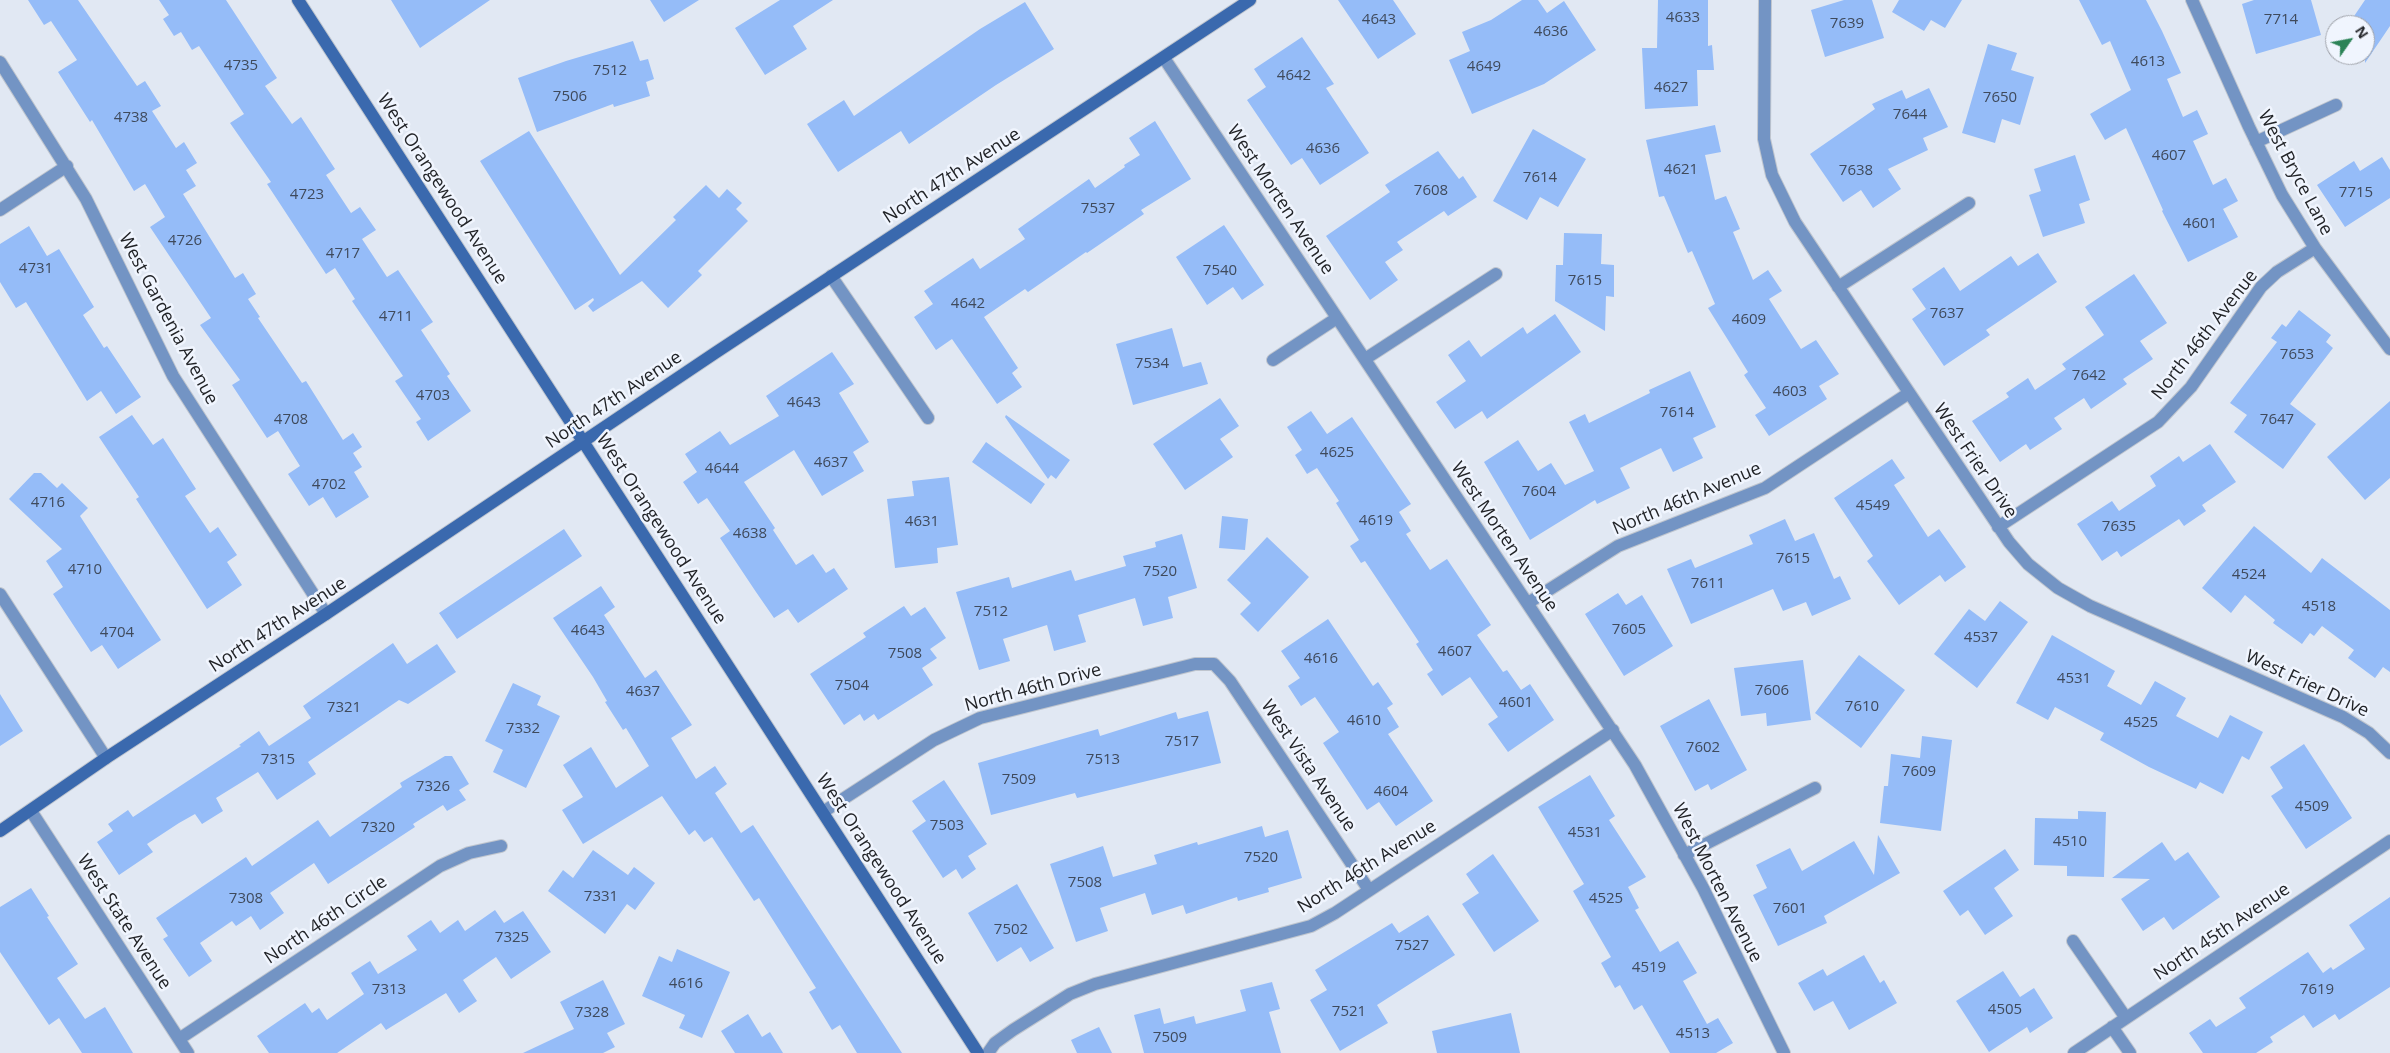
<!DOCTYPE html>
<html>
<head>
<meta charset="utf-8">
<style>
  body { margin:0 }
  #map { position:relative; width:2390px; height:1053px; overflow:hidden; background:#e1e8f3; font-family:"Open Sans",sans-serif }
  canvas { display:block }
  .north { position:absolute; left:2325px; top:15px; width:50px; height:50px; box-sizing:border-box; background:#f0f5fe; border:1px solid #9ea1a8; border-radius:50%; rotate:57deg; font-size:14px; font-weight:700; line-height:20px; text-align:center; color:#222428 }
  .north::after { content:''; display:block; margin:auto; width:18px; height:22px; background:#2b8357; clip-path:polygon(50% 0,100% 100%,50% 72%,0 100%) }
</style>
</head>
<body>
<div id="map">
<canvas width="2390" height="1053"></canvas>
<div class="north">N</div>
</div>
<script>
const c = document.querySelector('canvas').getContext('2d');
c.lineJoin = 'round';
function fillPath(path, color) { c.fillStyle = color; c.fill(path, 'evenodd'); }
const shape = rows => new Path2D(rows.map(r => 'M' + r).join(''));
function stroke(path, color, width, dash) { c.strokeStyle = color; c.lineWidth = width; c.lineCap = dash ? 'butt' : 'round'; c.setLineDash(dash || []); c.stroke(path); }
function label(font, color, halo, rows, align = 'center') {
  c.font = font + ' "Open Sans",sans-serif'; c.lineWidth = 5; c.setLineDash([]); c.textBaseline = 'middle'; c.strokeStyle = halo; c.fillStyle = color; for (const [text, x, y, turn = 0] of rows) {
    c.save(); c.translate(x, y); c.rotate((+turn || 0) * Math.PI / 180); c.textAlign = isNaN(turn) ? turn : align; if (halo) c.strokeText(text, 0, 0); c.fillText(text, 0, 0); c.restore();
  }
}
fillPath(shape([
  [28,0,78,0,137,86,145,81,161,106,152,111,176,148,184,142,197,163,186,170,196,186,183,194,235,278,243,273,256,294,248,299,260,317,258,318,302,383,306,381,343,440,353,433,362,447,353,453,362,467,354,472,369,497,336,518,323,497,309,506,288,474,300,466,278,431,267,438,232,385,240,380,200,325,211,318,150,227,165,217,145,184,134,191,92,120,90,122,58,72,77,60,51,21,44,25],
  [159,0,226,0,277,78,265,86,292,124,301,117,335,169,326,175,351,213,360,207,376,230,362,239,387,277,398,270,433,322,421,330,450,374,447,376,471,411,428,441,416,422,421,419,395,381,403,376,352,301,355,299,335,268,326,274,267,184,271,182,230,123,244,114,199,46,192,50,181,32,174,36,163,19,169,15],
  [391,0,490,0,420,48],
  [650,0,699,0,664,22],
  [780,0,833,0,793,26,807,49,765,75,735,28],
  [1338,0,1393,0,1416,34,1378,59],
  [1522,0,1538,0,1547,13,1564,1,1596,50,1544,84,1472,114,1449,60,1470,51,1462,32,1491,20],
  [1658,0,1708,0,1708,46,1712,45,1714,70,1697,70,1698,106,1645,109,1642,48,1657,48],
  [1844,0,1872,0,1884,38,1825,57,1811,10],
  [1899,0,1962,0,1945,28,1931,20,1924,31,1892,12],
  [2079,0,2146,0,2162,31,2181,73,2167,79,2183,117,2197,110,2208,134,2193,141,2213,185,2226,178,2238,201,2223,209,2238,237,2188,262,2162,211,2163,210,2126,128,2105,140,2090,114,2131,90,2110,41,2102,45],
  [2254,0,2311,0,2321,35,2256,54,2242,4],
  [2365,0,2390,0,2390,26,2365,63,2365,25,2348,25],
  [1025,2,1054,49,996,85,909,144,901,131,838,172,807,124,844,100,854,116,980,29],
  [1302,37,1334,84,1326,88,1369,153,1320,185,1302,158,1291,165,1247,100,1266,87,1254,69],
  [633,41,640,61,648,59,654,79,646,82,650,96,614,107,613,104,537,132,518,78,566,61],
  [1988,44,2017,53,2011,70,2034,77,2020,125,2002,119,1995,143,1962,133],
  [1929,88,1948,127,1923,138,1928,150,1888,169,1901,189,1873,208,1861,190,1843,202,1810,154,1875,109,1872,104,1902,90,1906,99],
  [1155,121,1191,179,1141,210,1144,214,1087,253,1086,252,1028,292,1025,289,984,317,1018,368,1012,373,1022,387,997,404,952,339,936,350,914,317,933,304,924,291,973,258,980,269,1025,239,1018,229,1089,179,1095,188,1125,167,1124,165,1140,155,1129,138],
  [1715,125,1721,152,1705,155,1715,200,1726,196,1740,229,1733,232,1753,280,1768,270,1782,291,1769,299,1801,349,1816,340,1839,374,1819,386,1827,399,1769,436,1755,415,1766,408,1744,375,1748,372,1708,308,1715,304,1692,251,1688,253,1664,196,1659,197,1646,140],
  [1533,129,1586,159,1558,207,1540,197,1527,220,1493,201],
  [529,131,620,275,676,220,673,217,706,185,719,198,727,189,742,203,736,209,748,221,698,271,702,275,668,308,642,281,593,312,588,306,594,300,593,298,575,310,480,161],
  [1438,151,1459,179,1463,176,1477,197,1448,216,1444,211,1397,242,1403,250,1385,262,1398,280,1370,300,1326,236,1390,192,1385,185],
  [2075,155,2090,200,2079,204,2085,223,2043,237,2029,195,2041,191,2034,169],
  [2382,157,2390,170,2390,198,2345,227,2317,185,2354,161,2360,171],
  [1224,225,1264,285,1242,300,1233,287,1207,305,1176,257],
  [29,226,47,256,59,249,94,307,83,315,104,348,107,346,141,397,116,414,101,391,87,401,26,302,16,308,0,282,0,244],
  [1564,233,1602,234,1601,264,1614,265,1614,297,1606,296,1605,331,1555,301,1556,265,1563,265],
  [2038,253,2057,282,1986,330,1990,335,1944,366,1912,319,1926,309,1912,289,1944,267,1960,291,2011,256,2018,266],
  [2134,274,2167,323,2140,341,2153,359,2123,379,2127,384,2091,409,2084,398,2054,418,2062,429,2030,450,2026,444,2000,462,1972,421,2009,397,2006,393,2028,378,2035,390,2066,369,2062,364,2104,335,2085,307],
  [2299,310,2331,335,2326,342,2333,348,2290,404,2316,424,2283,469,2234,432,2247,415,2230,403,2277,342,2271,338,2282,324,2286,327],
  [1555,314,1581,352,1487,419,1482,411,1455,429,1436,402,1466,381,1448,355,1469,340,1481,357,1523,327,1527,334],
  [1172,328,1183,367,1201,362,1208,384,1133,405,1116,344],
  [832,352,854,384,839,393,869,442,853,452,864,471,822,496,794,450,744,482,775,528,773,530,796,565,813,554,826,573,834,568,848,589,798,623,788,609,774,618,756,592,720,538,730,531,707,498,698,504,683,482,697,472,685,454,720,431,730,445,779,416,766,396],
  [1690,371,1716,427,1693,438,1703,458,1673,472,1661,448,1620,468,1630,488,1597,504,1595,500,1530,540,1484,462,1518,440,1538,471,1551,463,1565,485,1594,471,1569,422,1585,414,1589,423,1650,393,1649,390],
  [1220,398,1239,426,1220,439,1233,457,1185,490,1153,444],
  [2390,401,2390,478,2365,500,2327,457],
  [1311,411,1327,434,1352,417,1411,504,1399,512,1411,531,1406,534,1430,570,1447,559,1491,625,1477,635,1503,672,1507,670,1521,690,1530,684,1554,720,1508,752,1488,724,1498,717,1470,677,1442,696,1427,674,1433,670,1416,644,1419,642,1365,561,1361,563,1350,546,1359,540,1336,503,1339,501,1317,468,1307,474,1295,455,1302,450,1287,427],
  [132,415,153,445,163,438,196,489,185,496,210,533,218,527,237,555,227,562,242,585,207,609,136,499,139,497,99,437],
  [1006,415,1070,460,1056,479,1051,475,1048,479,1005,417],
  [986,442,1045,484,1031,504,972,462],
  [2210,444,2236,482,2202,505,2206,511,2184,526,2179,519,2121,557,2117,551,2102,561,2077,524,2112,501,2119,511,2156,486,2150,476,2179,456,2183,462],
  [1892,459,1905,478,1894,485,1928,537,1939,529,1966,567,1945,582,1940,575,1899,605,1867,561,1873,556,1834,498],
  [34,473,41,473,57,488,62,483,88,508,80,516,161,640,118,669,102,645,91,652,53,594,63,587,46,561,62,549,9,499],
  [949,477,958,545,937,548,938,563,895,568,887,499,914,496,912,481],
  [1222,516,1248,519,1245,550,1219,548],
  [1785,519,1795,541,1814,533,1834,579,1840,576,1851,599,1812,616,1806,602,1783,611,1773,589,1691,624,1667,569,1691,559,1695,568,1753,544,1749,535],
  [2254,526,2311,573,2322,558,2390,610,2390,672,2383,667,2375,678,2348,658,2354,650,2322,626,2314,636,2310,633,2302,644,2273,623,2275,620,2245,595,2231,613,2202,588],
  [564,529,582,556,457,639,439,613],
  [1182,534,1197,588,1168,597,1173,618,1143,626,1135,598,1078,615,1086,642,1054,651,1047,625,1003,639,1010,661,979,670,956,592,1009,577,1012,588,1071,570,1075,581,1126,566,1123,556,1156,547,1155,542],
  [1267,537,1309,577,1258,632,1240,614,1251,603,1227,580],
  [601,586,615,607,604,615,645,678,656,670,692,725,671,738,696,779,715,766,727,784,715,793,741,833,753,825,902,1053,857,1053,840,1025,832,1030,809,992,816,988,759,898,754,901,712,837,704,842,695,830,689,835,662,796,583,844,562,810,583,797,563,765,591,747,616,788,649,766,626,728,623,730,605,702,607,701,593,677,553,618],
  [1618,593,1626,605,1642,595,1673,646,1624,676,1585,614],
  [2000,601,2028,622,1977,688,1934,654,1969,609,1985,621],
  [904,606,911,616,925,607,946,638,930,649,937,658,922,668,933,685,878,720,874,714,864,721,860,714,844,725,810,674,866,637,863,633],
  [1328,619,1373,686,1378,682,1393,704,1387,708,1399,727,1388,734,1433,801,1396,826,1379,802,1367,810,1323,743,1339,732,1315,697,1301,706,1288,686,1300,678,1281,651],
  [2052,635,2115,671,2107,686,2141,705,2155,681,2186,698,2176,716,2218,738,2230,715,2263,732,2249,760,2242,756,2223,794,2200,782,2196,789,2149,767,2100,740,2104,733,2055,707,2048,720,2016,703],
  [393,643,407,664,437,644,456,672,408,704,399,700,308,762,316,774,277,800,258,772,216,798,223,811,202,824,195,814,179,823,147,844,153,852,119,875,97,842,113,831,108,824,128,810,133,817,241,746,239,745,259,731,269,746,311,718,303,706],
  [1859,655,1905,690,1861,748,1815,713],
  [1803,660,1811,720,1767,726,1766,713,1741,716,1734,668],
  [513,683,541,696,537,705,560,716,526,788,493,772,503,750,485,741],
  [0,694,23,731,0,746],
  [1709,699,1747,770,1711,790,1708,784,1695,791,1660,726],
  [1208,711,1221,763,1077,798,1075,793,991,815,978,763,1098,729,1100,736,1176,712,1178,719],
  [1922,736,1952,740,1941,831,1880,823,1884,786,1888,786,1891,754,1920,758],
  [2304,744,2352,818,2306,849,2271,796,2283,788,2270,767],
  [445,756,452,756,469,784,459,790,466,800,447,811,443,805,413,824,415,827,328,884,314,863,270,893,284,913,260,930,251,916,236,926,232,921,200,943,212,961,189,977,163,939,168,936,156,918,246,857,252,866,318,820,330,837,402,787,400,783],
  [1590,775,1615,816,1609,820,1646,877,1628,887,1639,908,1635,910,1660,952,1678,941,1697,973,1683,981,1707,1024,1718,1018,1733,1043,1716,1053,1670,1053,1642,1005,1634,1010,1620,985,1615,988,1601,963,1611,957,1573,891,1584,884,1538,807],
  [944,780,987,844,968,856,976,869,962,879,956,869,943,878,912,831,926,821,912,801],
  [2078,811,2106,812,2104,877,2067,876,2067,866,2034,865,2035,818,2078,819],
  [1262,826,1265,837,1288,830,1302,878,1268,888,1269,892,1238,901,1237,897,1186,914,1183,905,1152,915,1145,893,1100,908,1108,931,1076,942,1050,864,1103,846,1113,877,1157,864,1154,855,1197,842,1198,845],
  [1878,835,1900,873,1824,916,1827,923,1778,946,1753,895,1767,888,1756,865,1790,848,1802,871,1854,841,1874,875],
  [2162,842,2175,861,2188,852,2220,897,2173,930,2164,917,2143,931,2121,899,2150,879,2112,878],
  [2005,849,2019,870,1994,888,2013,916,1985,935,1968,910,1960,916,1943,891],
  [593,850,628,875,634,867,655,883,635,910,627,904,605,934,548,891,563,870,573,878],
  [1493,854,1539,921,1494,952,1462,904,1479,893,1466,874],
  [1017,884,1054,948,1030,962,1021,947,997,962,968,913],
  [31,888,49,916,47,917,78,964,57,978,85,1019,105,1007,133,1053,82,1053,59,1018,49,1025,0,952,0,907],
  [2390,897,2390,987,2339,1020,2335,1014,2313,1028,2304,1015,2270,1037,2273,1042,2256,1053,2203,1053,2189,1033,2210,1019,2216,1027,2246,1008,2239,998,2308,952,2323,973,2331,967,2333,970,2365,949,2349,925],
  [495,910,504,923,523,911,551,952,511,979,496,957,463,980,477,1001,459,1013,446,993,386,1030,381,1023,337,1053,269,1053,257,1036,305,1003,312,1013,319,1008,327,1020,364,994,351,973,370,961,378,974,417,950,407,936,431,920,440,933,458,920,465,931],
  [1428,915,1455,955,1377,1005,1388,1023,1340,1051,1310,1000,1327,990,1315,970,1392,923,1399,933],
  [677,949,730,972,702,1038,679,1028,685,1015,642,996,659,956,672,962],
  [1864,955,1880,983,1884,980,1897,1003,1849,1030,1833,1001,1814,1011,1798,983,1823,969,1827,976],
  [2003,971,2020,997,2034,988,2053,1018,2030,1033,2027,1027,1989,1052,1956,1001],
  [603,980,625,1024,607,1033,615,1047,603,1053,523,1053,574,1029,560,1002],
  [1272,982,1280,1009,1269,1012,1281,1053,1144,1053,1134,1015,1160,1008,1164,1024,1194,1016,1196,1024,1246,1011,1240,990],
  [1511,1013,1520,1053,1437,1053,1432,1031],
  [748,1014,762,1037,770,1032,783,1053,735,1053,721,1031],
  [1099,1027,1112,1053,1077,1053,1071,1040]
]), '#95bcf8');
const street = shape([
  [1765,0,1764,139,1772,175,1795,222,2009,542,2028,564,2058,588,2090,606,2343,717,2369,733,2390,753],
  [2192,0,2249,127,2282,195,2315,248,2390,349],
  [1164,58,1635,765,1703,888,1784,1053],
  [0,62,86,199,173,376,326,614],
  [2256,142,2336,105],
  [0,210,67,166],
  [831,276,928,418],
  [1838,287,1969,203],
  [1365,359,1496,274],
  [1273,360,1337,318],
  [1998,527,2158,422,2191,387,2261,287,2277,272,2315,248],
  [0,594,106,758],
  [1528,603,1618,546,1765,488,1909,393],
  [31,811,188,1053],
  [823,812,934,740,980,718,1195,664,1214,664,1230,681,1369,890],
  [1684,855,1815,788],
  [2073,941,2126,1018],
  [2112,1027,2130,1053],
  [179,1039,440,866,469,853,501,846],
  [988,1053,995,1043,1013,1030,1070,994,1095,984,1311,926,1335,913,1613,730],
  [2074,1053,2390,841]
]);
const secondary = shape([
  [298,0,978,1053],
  [0,831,106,758,326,614,715,353,1250,0]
]);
stroke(street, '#bfc5ce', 14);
stroke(secondary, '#bfc5ce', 14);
stroke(street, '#7394c4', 12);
stroke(secondary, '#3a69ae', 12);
label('15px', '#3f4a5c', null, [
  ["4633",1683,18],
  ["4643",1379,20],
  ["7714",2281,20],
  ["7639",1847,24],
  ["4636",1551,32],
  ["4613",2148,62],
  ["4735",241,66],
  ["4649",1484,67],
  ["7512",610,71],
  ["4642",1294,76],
  ["4627",1671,88],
  ["7506",570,97],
  ["7650",2000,98],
  ["7644",1910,115],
  ["4738",131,118],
  ["4636",1323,149],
  ["4607",2169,156],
  ["4621",1681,170],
  ["7638",1856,171],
  ["7614",1540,178],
  ["7608",1431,191],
  ["7715",2356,193],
  ["4723",307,195],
  ["7537",1098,209],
  ["4601",2200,224],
  ["4726",185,241],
  ["4717",343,254],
  ["4731",36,269],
  ["7540",1220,271],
  ["7615",1585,281],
  ["4642",968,304],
  ["7637",1947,314],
  ["4711",396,317],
  ["4609",1749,320],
  ["7653",2297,355],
  ["7534",1152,364],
  ["7642",2089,376],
  ["4603",1790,392],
  ["4703",433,396],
  ["4643",804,403],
  ["7614",1677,413],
  ["4708",291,420],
  ["7647",2277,420],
  ["4625",1337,453],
  ["4637",831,463],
  ["4644",722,469],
  ["4702",329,485],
  ["7604",1539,492],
  ["4716",48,503],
  ["4549",1873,506],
  ["4619",1376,521],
  ["4631",922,522],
  ["7635",2119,527],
  ["4638",750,534],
  ["7615",1793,559],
  ["4710",85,570],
  ["7520",1160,572],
  ["4524",2249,575],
  ["7611",1708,584],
  ["4518",2319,607],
  ["7512",991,612],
  ["7605",1629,630],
  ["4643",588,631],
  ["4704",117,633],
  ["4537",1981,638],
  ["4607",1455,652],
  ["7508",905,654],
  ["4616",1321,659],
  ["4531",2074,679],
  ["7504",852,686],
  ["7606",1772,691],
  ["4637",643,692],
  ["4601",1516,703],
  ["7610",1862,707],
  ["7321",344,708],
  ["4610",1364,721],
  ["4525",2141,723],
  ["7332",523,729],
  ["7517",1182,742],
  ["7602",1703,748],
  ["7315",278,760],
  ["7513",1103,760],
  ["7609",1919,772],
  ["7509",1019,780],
  ["7326",433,787],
  ["4604",1391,792],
  ["4509",2312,807],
  ["7503",947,826],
  ["7320",378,828],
  ["4531",1585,833],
  ["4510",2070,842],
  ["7520",1261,858],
  ["7508",1085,883],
  ["7331",601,897],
  ["7308",246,899],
  ["4525",1606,899],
  ["7601",1790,909],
  ["7502",1011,930],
  ["7325",512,938],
  ["7527",1412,946],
  ["4519",1649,968],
  ["4616",686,984],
  ["7313",389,990],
  ["7619",2317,990],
  ["4505",2005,1010],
  ["7521",1349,1012],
  ["7328",592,1013],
  ["4513",1693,1034],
  ["7509",1170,1038]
]);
label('18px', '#222428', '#f0f5fe', [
  ["West Bryce Lane",2295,173,62],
  ["North 47th Avenue",952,176,-33],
  ["West Orangewood Avenue",442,189,57],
  ["West Morten Avenue",1280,200,56],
  ["West Gardenia Avenue",168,319,62],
  ["North 46th Avenue",2205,335,-52],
  ["North 47th Avenue",614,400,-34],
  ["West Frier Drive",1975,461,56],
  ["North 46th Avenue",1687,499,-23],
  ["West Orangewood Avenue",661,529,57],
  ["West Morten Avenue",1504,537,56],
  ["North 47th Avenue",278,625,-33],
  ["West Frier Drive",2307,684,25],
  ["North 46th Drive",1033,688,-15],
  ["West Vista Avenue",1308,766,56],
  ["North 46th Avenue",1367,867,-32],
  ["West Orangewood Avenue",881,869,57],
  ["West Morten Avenue",1717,883,63],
  ["North 46th Circle",326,920,-34],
  ["West State Avenue",124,922,57],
  ["North 45th Avenue",2222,932,-34]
]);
</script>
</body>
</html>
